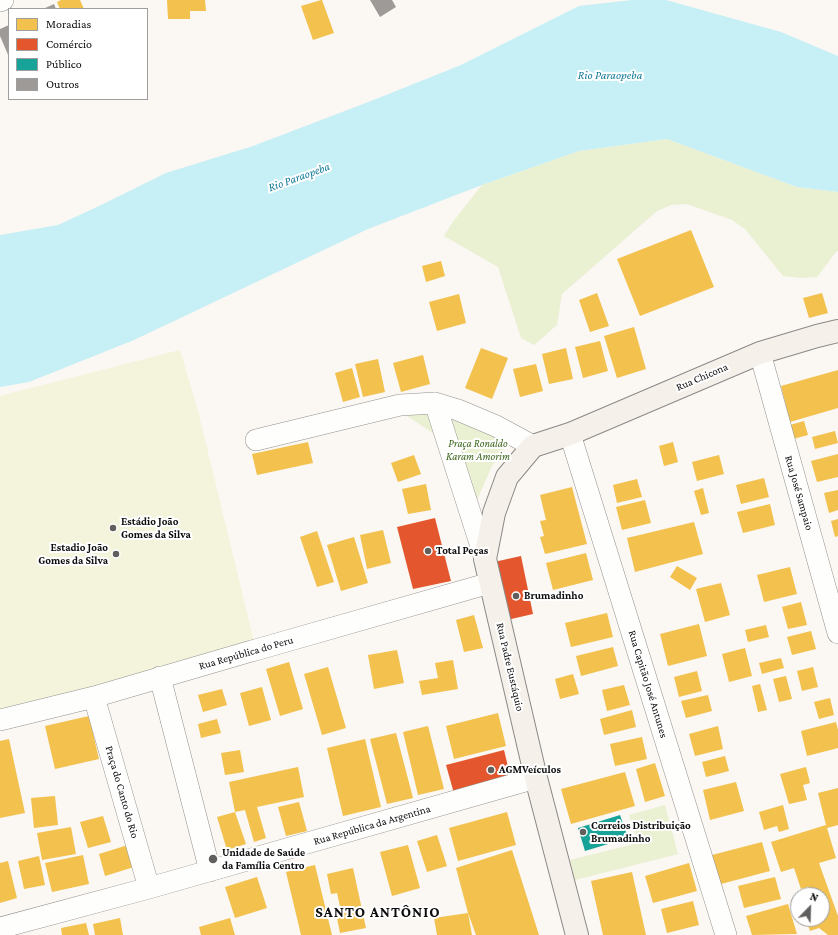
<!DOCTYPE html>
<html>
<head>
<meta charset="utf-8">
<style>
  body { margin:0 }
  #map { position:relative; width:838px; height:935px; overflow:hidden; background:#fbf7f2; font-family:"Crimson Pro",serif }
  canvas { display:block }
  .legend { position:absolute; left:8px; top:8px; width:140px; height:92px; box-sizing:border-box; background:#fff; border:1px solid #9e9e9e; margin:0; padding:5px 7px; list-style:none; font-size:12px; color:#0d0d0d }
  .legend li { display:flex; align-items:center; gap:8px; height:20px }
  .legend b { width:20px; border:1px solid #9e9e9e }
  .north { position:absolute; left:790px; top:887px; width:40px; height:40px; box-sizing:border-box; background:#fff; border:1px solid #9e9e9e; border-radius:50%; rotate:23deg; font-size:11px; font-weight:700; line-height:16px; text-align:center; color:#0d0d0d }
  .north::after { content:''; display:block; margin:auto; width:14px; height:18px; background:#605f5d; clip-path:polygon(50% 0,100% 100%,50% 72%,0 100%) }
</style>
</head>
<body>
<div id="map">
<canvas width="838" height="935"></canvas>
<ul class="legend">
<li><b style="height:11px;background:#f2c14e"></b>Moradias</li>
<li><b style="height:11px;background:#e4572e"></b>Comércio</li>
<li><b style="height:11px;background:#17a398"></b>Público</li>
<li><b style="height:11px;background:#9e9a97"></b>Outros</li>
</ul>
<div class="north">N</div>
</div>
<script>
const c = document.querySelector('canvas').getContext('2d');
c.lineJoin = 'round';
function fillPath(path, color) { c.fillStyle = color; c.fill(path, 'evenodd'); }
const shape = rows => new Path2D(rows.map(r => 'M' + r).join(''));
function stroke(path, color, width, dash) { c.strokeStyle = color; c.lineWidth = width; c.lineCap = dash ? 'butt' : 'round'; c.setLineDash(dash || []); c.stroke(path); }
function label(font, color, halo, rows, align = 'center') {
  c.font = font + ' "Crimson Pro",serif'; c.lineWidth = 4; c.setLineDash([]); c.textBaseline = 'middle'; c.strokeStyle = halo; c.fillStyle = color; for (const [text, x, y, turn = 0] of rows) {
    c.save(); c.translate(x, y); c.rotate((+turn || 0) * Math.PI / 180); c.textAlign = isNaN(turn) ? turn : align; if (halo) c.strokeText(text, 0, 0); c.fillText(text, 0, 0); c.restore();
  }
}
fillPath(shape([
  [667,139,797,187,838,192,838,251,836,252,817,277,801,278,783,276,745,229,732,220,687,204,671,205,657,211,562,294,557,325,534,345,521,338,498,267,444,236,452,223,482,185,579,151],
  [433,406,443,440,397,409],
  [444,414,510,440,492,466,474,507],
  [665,805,678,854,575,880,570,860,638,843,629,815]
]), '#eaf0d2');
fillPath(shape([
  [180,350,198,411,255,646,0,712,0,396]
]), '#f3f4db');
fillPath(shape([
  [632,0,666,0,781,32,838,56,838,192,797,187,667,139,579,151,482,185,368,229,134,340,29,382,0,387,0,235,58,225,99,206,166,173,253,146,371,101,461,65,579,6]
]), '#c7eff6');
fillPath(shape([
  [61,0,80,0,84,9,60,9,57,2],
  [167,0,205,0,206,11,190,11,190,19,168,19],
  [321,0,322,0,334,33,313,40,301,6],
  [691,230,714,287,640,316,617,259],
  [441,261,445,276,426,282,422,266],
  [597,293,609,326,590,332,579,300],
  [822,293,828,313,809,318,803,298],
  [459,294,466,323,437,331,429,302],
  [634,327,646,369,617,378,604,336],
  [600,341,608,371,583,378,575,347],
  [481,348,508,358,492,399,465,388],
  [566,348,573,379,549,384,542,354],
  [423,355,430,384,401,392,393,363],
  [378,359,385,392,363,397,355,364],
  [536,364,543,391,520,397,513,369],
  [352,368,360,397,343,402,335,373],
  [838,370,838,408,790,422,781,386],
  [804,421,808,435,793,439,790,425],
  [835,431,838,443,815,449,812,437],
  [308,442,313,463,257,475,252,454],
  [673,442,678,462,664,466,659,446],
  [838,454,838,477,817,482,811,461],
  [414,455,421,474,398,482,391,463],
  [719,455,724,474,697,481,692,462],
  [764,478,769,497,741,504,736,485],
  [637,479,642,497,617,503,613,485],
  [426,484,431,510,408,514,402,489],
  [572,487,587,544,545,554,540,537,544,536,540,521,546,520,540,495],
  [703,488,709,513,701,515,694,491],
  [838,490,838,510,829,513,824,493],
  [645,500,651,523,622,530,616,507],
  [770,504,775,525,743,533,737,512],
  [838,519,838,536,835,537,831,521],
  [694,522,703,554,635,572,627,538],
  [383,530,391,563,367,569,360,535],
  [317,531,334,582,317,587,300,537],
  [354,537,368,583,341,591,327,545],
  [586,553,593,580,553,590,546,563],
  [677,566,697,578,690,590,670,577],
  [790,567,797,594,764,602,757,575],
  [721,583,730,615,705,622,696,589],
  [801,602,807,625,788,629,782,607],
  [607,613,613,637,571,647,565,623],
  [474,615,483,648,464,652,456,620],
  [699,624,707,656,668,666,660,634],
  [766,625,769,637,748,642,745,630],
  [811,631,816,649,792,655,787,637],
  [613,647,618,666,581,676,576,656],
  [745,648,752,676,729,682,722,654],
  [397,650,404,683,374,689,368,655],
  [781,658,784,668,762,674,759,663],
  [453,660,458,689,422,695,419,681,438,678,435,663],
  [289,662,303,709,280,716,266,669],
  [328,667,346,728,322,735,304,674],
  [813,667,818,687,802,691,797,671],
  [697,671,702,691,679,697,674,677],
  [573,674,579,694,560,699,555,679],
  [786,676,792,699,779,702,773,679],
  [760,684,767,710,758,712,752,686],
  [624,685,630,705,607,711,602,690],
  [262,687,271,720,249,726,240,693],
  [222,689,227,705,203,712,198,695],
  [708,695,712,711,686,718,681,701],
  [830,698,834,715,819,719,814,702],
  [632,710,636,727,604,735,600,719],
  [498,713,506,746,454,759,446,726],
  [89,716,99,759,55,769,45,726],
  [217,719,221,733,201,738,198,724],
  [836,722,838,730,838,748,807,756,801,731],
  [428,726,444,789,418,795,403,732],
  [718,726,723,749,695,756,689,734],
  [396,733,413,798,387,804,370,739],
  [642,737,647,759,615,766,610,744],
  [9,739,25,813,0,818,0,741],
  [365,739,381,807,343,816,327,748],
  [240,750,244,772,225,775,221,753],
  [725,756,729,771,706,777,702,762],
  [655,763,665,796,645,802,636,769],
  [298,767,304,797,257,807,266,838,254,842,245,810,235,812,229,782],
  [806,767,810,783,803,785,807,800,789,804,780,774],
  [625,772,635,806,571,824,561,789],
  [736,782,744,811,710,820,703,790],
  [838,788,838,825,827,828,836,858,819,863,838,916,838,935,828,935,819,928,810,931,806,919,822,919,822,895,811,895,808,887,801,889,794,868,781,872,771,842,826,825,818,793],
  [55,796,58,825,34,828,31,798],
  [299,802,307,831,286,836,278,807],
  [783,805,789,829,779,832,777,826,764,830,759,812],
  [235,812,246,844,227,850,217,817],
  [507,812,516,845,458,861,449,828],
  [103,816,111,842,88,848,80,822],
  [71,827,76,854,42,860,37,833],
  [437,835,447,866,427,872,417,841],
  [762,842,770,871,721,884,712,855],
  [128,845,134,867,105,876,99,854],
  [408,845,420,888,392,896,380,852],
  [512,850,539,935,476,935,468,913,456,868],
  [83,855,89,884,52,892,45,863],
  [39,856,45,885,24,889,18,861],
  [8,861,17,898,0,903,0,863],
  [689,863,697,891,653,903,645,876],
  [315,865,332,935,301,935,286,872],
  [353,868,366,928,340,933,336,913,341,911,337,893,331,894,327,874],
  [632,872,646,935,603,935,591,881],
  [257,877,267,908,235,918,225,887],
  [775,877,781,899,744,908,738,886],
  [693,901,699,925,667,933,661,909],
  [788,904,797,934,752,935,746,916],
  [468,913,472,935,437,935,434,918],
  [120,918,123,935,95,935,93,924],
  [230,918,235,935,201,935,199,927],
  [86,923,89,935,62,935,61,928]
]), '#f2c14e');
fillPath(shape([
  [435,518,451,581,413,589,397,527],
  [521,556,533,614,507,620,494,562],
  [504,750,512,783,455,797,446,765]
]), '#e4572e');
fillPath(shape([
  [620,815,628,838,585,851,578,828]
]), '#17a398');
fillPath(shape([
  [370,0,392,0,396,7,380,17],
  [54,4,56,9,43,9],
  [9,25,9,57,0,36,0,29]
]), '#9e9a97');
const minor = shape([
  [0,1,3,0],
  [760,353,838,633],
  [435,403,485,559],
  [570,434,726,935],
  [256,440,400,405,435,403,458,410,496,426,533,446],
  [160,677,210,871],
  [94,697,149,888],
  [0,720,94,697,248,652,259,649,490,583],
  [0,928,149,888,536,778]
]);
const secondary = shape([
  [577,935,536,778,485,559,494,513,507,477,533,446,570,434,760,353,817,336,838,331]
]);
stroke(minor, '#949290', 22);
stroke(secondary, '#8b8987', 24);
stroke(minor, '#fefefd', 21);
stroke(secondary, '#f5f1ea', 22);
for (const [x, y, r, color] of [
  [113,528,4,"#605f5d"],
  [428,551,4,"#605f5d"],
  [116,554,4,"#605f5d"],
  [516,596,4,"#605f5d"],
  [491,770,4,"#605f5d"],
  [583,832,4,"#605f5d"],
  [213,859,5,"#605f5d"]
]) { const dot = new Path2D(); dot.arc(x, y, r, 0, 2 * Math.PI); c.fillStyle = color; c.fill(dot); stroke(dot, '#fff', 1.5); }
label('11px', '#0d0d0d', '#fff', [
  ["Rua Chicona",702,377,-23],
  ["Rua José Sampaio",799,493,74],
  ["Rua República do Peru",246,653,-16],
  ["Rua Padre Eustáquio",510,667,77],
  ["Rua Capitão José Antunes",648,684,73],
  ["Praça do Canto do Rio",122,792,74],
  ["Rua República da Argentina",372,825,-16]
]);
label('italic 11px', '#3c661c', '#fff', [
  ["Praça Ronaldo",478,444],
  ["Karam Amorim",478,457]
]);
label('bold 11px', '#0d0d0d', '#fff', [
  ["Estádio João",121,522],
  ["Gomes da Silva",121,535],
  ["Estadio João",108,548,"right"],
  ["Gomes da Silva",108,561,"right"],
  ["Total Peças",436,551],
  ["Brumadinho",524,596],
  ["AGMVeículos",499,770],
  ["Correios Distribuição",591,826],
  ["Brumadinho",591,839],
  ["Unidade de Saúde",222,853],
  ["da Família Centro",222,866]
], 'left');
label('italic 12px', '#147c9a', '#fff', [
  ["Rio Paraopeba",610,75],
  ["Rio Paraopeba",299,177,-20]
]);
c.letterSpacing = '1px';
label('bold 15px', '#0d0d0d', '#fff', [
  ["SANTO ANTÔNIO",378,912]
]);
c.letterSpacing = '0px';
</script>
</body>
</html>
